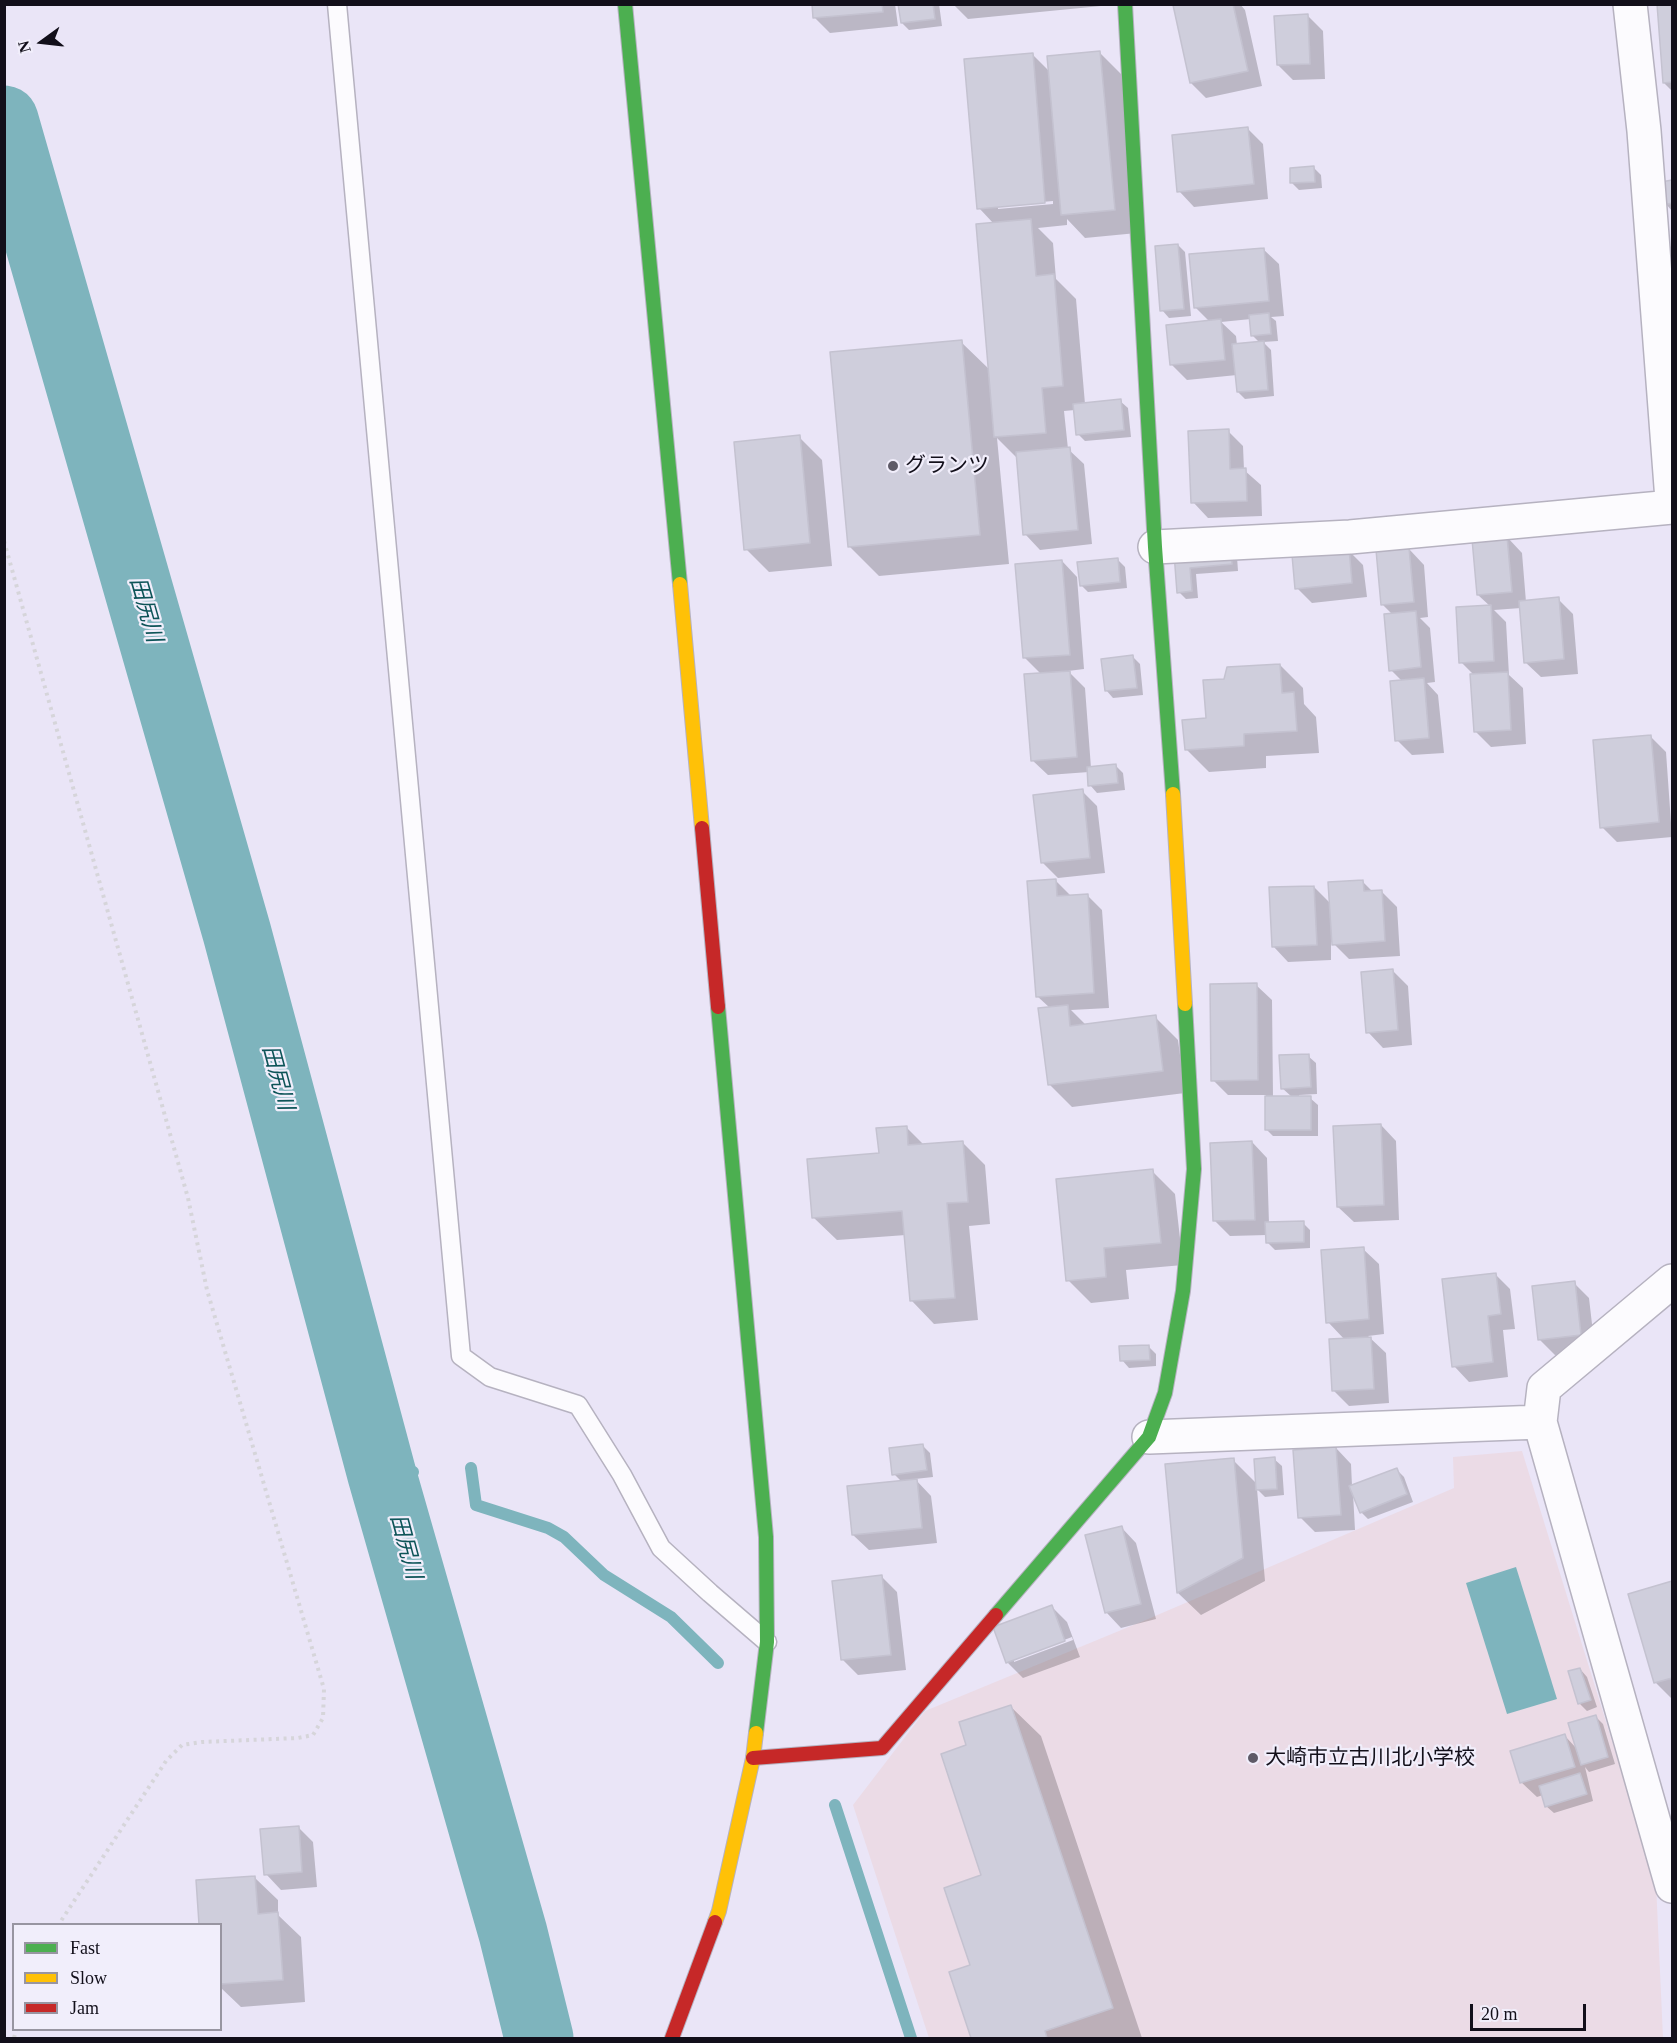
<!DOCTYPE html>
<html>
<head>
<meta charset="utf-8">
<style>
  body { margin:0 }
  #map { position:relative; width:1677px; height:2043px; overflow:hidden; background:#eae5f7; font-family:"Times New Roman",serif }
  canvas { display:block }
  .frame { position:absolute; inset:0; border:6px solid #120f1a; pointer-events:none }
  .legend { position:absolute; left:12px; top:1923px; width:210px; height:108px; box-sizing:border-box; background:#f1eefb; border:2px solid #9895a1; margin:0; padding:8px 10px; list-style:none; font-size:18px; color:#120f1a }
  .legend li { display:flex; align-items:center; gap:12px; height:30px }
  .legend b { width:30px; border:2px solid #9895a1 }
  .north { position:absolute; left:12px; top:12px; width:60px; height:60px; -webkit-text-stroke:4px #f1eefb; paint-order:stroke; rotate:255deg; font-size:16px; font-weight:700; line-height:24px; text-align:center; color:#120f1a }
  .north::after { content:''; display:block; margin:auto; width:21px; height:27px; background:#120f1a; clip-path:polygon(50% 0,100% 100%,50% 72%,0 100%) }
  .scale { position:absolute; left:1470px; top:2004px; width:116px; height:27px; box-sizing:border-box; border:3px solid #120f1a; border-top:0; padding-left:8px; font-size:18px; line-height:21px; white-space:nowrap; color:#120f1a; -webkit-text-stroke:4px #f1eefb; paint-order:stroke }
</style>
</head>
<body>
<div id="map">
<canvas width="1677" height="2043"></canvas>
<div class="frame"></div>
<ul class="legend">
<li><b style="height:8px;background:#4caf50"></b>Fast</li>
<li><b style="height:8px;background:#ffc107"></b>Slow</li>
<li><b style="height:8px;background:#c62828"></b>Jam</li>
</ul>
<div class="north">N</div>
<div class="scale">20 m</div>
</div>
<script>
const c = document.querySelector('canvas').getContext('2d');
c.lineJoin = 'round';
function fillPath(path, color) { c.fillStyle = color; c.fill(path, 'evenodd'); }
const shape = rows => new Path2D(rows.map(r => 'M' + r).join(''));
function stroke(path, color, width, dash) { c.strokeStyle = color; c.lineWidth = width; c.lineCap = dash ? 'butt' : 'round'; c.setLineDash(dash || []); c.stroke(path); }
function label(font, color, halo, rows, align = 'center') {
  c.font = font + ' "Times New Roman","Noto Sans JP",serif'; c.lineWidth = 4.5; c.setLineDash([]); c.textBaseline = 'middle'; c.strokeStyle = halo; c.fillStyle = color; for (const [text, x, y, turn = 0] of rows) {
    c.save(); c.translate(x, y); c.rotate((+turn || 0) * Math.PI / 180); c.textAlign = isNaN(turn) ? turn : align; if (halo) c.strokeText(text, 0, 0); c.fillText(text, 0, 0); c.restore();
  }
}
fillPath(shape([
  [1522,1451,1656,1883,1663,2038,929,2038,853,1805,925,1711,1148,1619,1454,1488,1453,1457]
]), '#ebdbe6');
fillPath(shape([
  [1516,1567,1557,1699,1507,1714,1466,1583]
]), '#7eb4bd');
fillPath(shape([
  [813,4,895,4,898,26,830,33,815,18],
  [900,4,939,4,942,26,909,30,902,23],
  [953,4,1101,4,1101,6,968,19],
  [1182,4,1240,4,1245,10,1262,86,1206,98,1191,83,1174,6],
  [1659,4,1672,4,1672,91,1664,83],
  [1307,15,1323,31,1325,79,1293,80,1278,65],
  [1100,53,1123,76,1137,233,1085,238,1067,219,1067,225,1038,228,1053,243,1056,279,1076,299,1085,404,1120,401,1128,408,1131,437,1085,441,1078,434,1075,410,1064,411,1068,449,1084,464,1092,544,1040,550,1025,534,1018,459,997,438,1009,564,879,576,849,546,961,342,990,370,994,224,979,208,1032,54,1050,72],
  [1053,201,1053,204,998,209,998,206],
  [1248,129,1263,144,1268,199,1194,207,1179,191],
  [1314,168,1321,175,1322,188,1299,190,1292,183],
  [1672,182,1672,211,1666,204,1662,183],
  [1178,245,1185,252,1191,316,1169,318,1162,310],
  [1672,246,1672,297,1669,247],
  [1263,249,1279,264,1284,316,1271,317,1276,321,1278,341,1263,342,1271,350,1274,396,1245,399,1238,392,1237,375,1187,380,1172,365,1210,322,1195,307],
  [1251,319,1252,335,1260,343,1237,345,1236,336,1221,322],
  [1228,431,1243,446,1244,470,1261,485,1262,516,1208,518,1193,502],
  [799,437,822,460,832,566,769,572,746,549],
  [1507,537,1522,553,1526,602,1558,599,1573,614,1578,674,1541,677,1525,662,1521,608,1494,610,1506,622,1509,675,1523,688,1526,744,1491,747,1475,731,1474,675,1461,662,1491,607,1478,595],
  [1409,549,1424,565,1428,617,1420,618,1430,628,1435,682,1427,683,1438,695,1444,753,1412,755,1397,740,1402,681,1391,670,1392,614,1382,604],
  [1348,550,1363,565,1367,597,1312,603,1297,588],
  [1176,554,1237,557,1238,571,1196,574,1198,598,1186,599,1179,592],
  [1117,559,1125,567,1127,588,1088,592,1081,585],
  [1062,561,1077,577,1084,669,1068,671,1085,688,1091,768,1116,766,1123,773,1125,790,1097,793,1090,785,1089,772,1048,775,1032,760,1041,674,1025,658],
  [1133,657,1140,664,1143,695,1113,698,1106,690],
  [1280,665,1303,688,1304,704,1316,717,1319,753,1266,756,1266,768,1209,772,1186,749,1207,720,1226,681],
  [1651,737,1666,752,1672,837,1617,842,1602,827],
  [1082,791,1097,806,1105,873,1058,878,1043,863],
  [1055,880,1071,896,1087,895,1102,910,1109,1008,1071,1010,1086,1025,1155,1017,1178,1040,1185,1093,1072,1107,1049,1084,1050,1008,1037,996],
  [1362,881,1373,892,1381,891,1397,907,1400,956,1349,959,1331,941,1331,960,1288,962,1273,946,1314,887,1331,904],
  [1393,971,1408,986,1412,1045,1383,1048,1368,1032],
  [1256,985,1272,1000,1273,1097,1292,1097,1282,1088,1308,1056,1316,1063,1317,1094,1299,1095,1299,1098,1310,1098,1318,1105,1318,1136,1273,1136,1266,1129,1266,1095,1228,1095,1213,1080],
  [1381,1125,1396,1141,1399,1220,1354,1222,1338,1207],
  [906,1127,924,1145,962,1142,985,1165,990,1224,969,1226,978,1320,934,1324,912,1301,906,1235,837,1240,814,1218],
  [1252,1142,1267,1158,1269,1224,1303,1223,1310,1230,1310,1248,1275,1250,1267,1242,1267,1235,1230,1236,1215,1221],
  [1152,1171,1175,1194,1183,1265,1126,1270,1129,1299,1091,1303,1068,1280],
  [1363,1249,1379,1264,1384,1334,1368,1336,1386,1353,1389,1403,1349,1406,1333,1390,1345,1340,1328,1322],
  [1495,1274,1510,1289,1515,1329,1503,1330,1508,1377,1469,1382,1454,1366],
  [1574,1283,1589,1298,1595,1350,1555,1355,1540,1340],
  [1148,1346,1156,1354,1156,1366,1129,1368,1122,1360],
  [923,1446,930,1453,933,1477,915,1479,931,1496,937,1543,869,1550,853,1535,902,1482,894,1474],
  [1336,1448,1351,1464,1352,1486,1396,1469,1404,1477,1413,1502,1368,1519,1361,1512,1353,1493,1355,1530,1315,1532,1300,1517],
  [1274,1459,1282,1466,1284,1495,1265,1497,1257,1489,1265,1581,1201,1615,1178,1593,1167,1466,1233,1460,1257,1484],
  [1121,1527,1136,1543,1156,1619,1121,1628,1106,1612],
  [882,1577,897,1592,906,1670,858,1675,843,1660],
  [1672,1583,1672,1697,1671,1698,1655,1682,1630,1595],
  [1052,1607,1067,1622,1080,1657,1023,1678,1008,1663,995,1628],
  [1072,1637,1073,1640,1014,1662,1014,1659],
  [1580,1669,1587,1677,1597,1707,1587,1711,1580,1704,1570,1672],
  [1010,1706,1041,1736,1142,2038,973,2038,951,1973,971,1965,983,1876],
  [1596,1717,1603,1724,1615,1764,1589,1772,1585,1767,1593,1801,1554,1813,1546,1806,1543,1795,1537,1797,1521,1782,1565,1736,1577,1749],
  [298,1827,313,1842,317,1887,281,1890,266,1874],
  [255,1878,278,1900,278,1915,301,1937,305,2002,241,2007,220,1987,220,1924,201,1924,197,1881]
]), '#0003');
stroke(shape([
  [471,1468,476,1505,548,1528,564,1537,604,1575,671,1617,718,1663],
  [382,1475,413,1472],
  [835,1805,911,2038]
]), '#7eb4bd', 12);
stroke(shape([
  [4,120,237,933,382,1475,513,1933,539,2038]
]), '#7eb4bd', 69);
const building = shape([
  [812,4,882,4,883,12,813,18,812,4],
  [898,4,933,4,935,19,901,23,898,4],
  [1233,4,1248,71,1190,83,1173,5,1233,4],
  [1657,4,1672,4,1672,82,1663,83,1657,4],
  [1308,14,1310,64,1277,65,1274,16,1308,14],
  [1100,51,1115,210,1061,215,1047,56,1100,51],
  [1033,53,1045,203,977,209,964,59,1033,53],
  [1248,127,1254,184,1177,192,1172,135,1248,127],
  [1314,166,1315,182,1290,183,1290,168,1314,166],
  [1672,180,1672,203,1664,205,1661,182,1672,180],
  [1031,219,1036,276,1054,274,1063,386,1042,388,1046,433,994,437,976,224,1031,219],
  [1178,244,1184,309,1160,311,1155,246,1178,244],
  [1264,248,1269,301,1194,308,1189,254,1264,248],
  [1269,313,1271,334,1251,336,1249,315,1269,313],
  [1221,319,1225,360,1170,365,1166,325,1221,319],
  [962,340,980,535,848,547,830,352,962,340],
  [1264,341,1268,390,1237,392,1232,344,1264,341],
  [1121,399,1124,430,1076,435,1073,404,1121,399],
  [1229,429,1230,469,1246,468,1247,501,1191,503,1188,431,1229,429],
  [800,435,810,543,744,550,734,442,800,435],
  [1070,447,1078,530,1023,535,1016,452,1070,447],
  [1507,536,1512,592,1477,595,1472,539,1507,536],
  [1230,548,1232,564,1190,568,1192,591,1177,593,1174,553,1230,548],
  [1349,548,1352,583,1295,589,1292,555,1349,548],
  [1409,548,1414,602,1381,605,1376,550,1409,548],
  [1118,558,1120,582,1080,586,1077,562,1118,558],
  [1062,560,1070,655,1023,658,1015,564,1062,560],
  [1559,597,1564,659,1524,663,1519,601,1559,597],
  [1491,605,1494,661,1459,663,1456,607,1491,605],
  [1416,611,1421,667,1389,671,1384,614,1416,611],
  [1133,655,1137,688,1105,691,1101,659,1133,655],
  [1280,664,1282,693,1294,692,1297,731,1244,734,1244,746,1185,750,1182,720,1206,718,1203,680,1224,679,1227,667,1280,664],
  [1070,671,1077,757,1031,761,1024,674,1070,671],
  [1508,672,1511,730,1474,732,1470,674,1508,672],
  [1424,678,1429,738,1395,741,1390,681,1424,678],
  [1651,735,1659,822,1600,828,1593,740,1651,735],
  [1116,764,1118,783,1088,786,1087,767,1116,764],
  [1083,789,1090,858,1041,863,1033,795,1083,789],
  [1056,879,1057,896,1088,894,1094,993,1036,997,1027,881,1056,879],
  [1363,880,1364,891,1382,890,1385,941,1332,945,1328,882,1363,880],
  [1314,886,1317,945,1272,947,1269,887,1314,886],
  [1393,969,1398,1030,1366,1033,1361,972,1393,969],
  [1257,983,1258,1080,1211,1081,1210,984,1257,983],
  [1068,1005,1070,1026,1156,1015,1163,1071,1048,1085,1038,1008,1068,1005],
  [1309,1054,1311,1087,1281,1089,1279,1055,1309,1054],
  [1265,1096,1311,1096,1311,1130,1265,1130,1265,1096],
  [1381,1124,1384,1205,1337,1207,1333,1126,1381,1124],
  [907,1126,908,1145,963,1141,968,1202,947,1203,955,1298,910,1301,902,1211,812,1218,807,1159,879,1153,876,1128,907,1126],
  [1252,1141,1255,1220,1213,1221,1210,1143,1252,1141],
  [1153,1169,1161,1243,1104,1248,1106,1277,1066,1281,1056,1179,1153,1169],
  [1304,1221,1304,1242,1266,1243,1265,1222,1304,1221],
  [1364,1247,1369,1319,1326,1323,1321,1250,1364,1247],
  [1496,1273,1501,1314,1488,1316,1493,1362,1452,1367,1442,1279,1496,1273],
  [1575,1281,1581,1335,1538,1340,1532,1286,1575,1281],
  [1371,1337,1374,1389,1332,1391,1329,1339,1371,1337],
  [1149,1345,1150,1360,1120,1361,1119,1346,1149,1345],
  [923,1444,927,1470,892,1475,889,1448,923,1444],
  [1336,1447,1341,1515,1298,1518,1293,1450,1336,1447],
  [1275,1457,1277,1489,1256,1490,1254,1459,1275,1457],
  [1234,1458,1243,1558,1177,1593,1165,1464,1234,1458],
  [1397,1468,1407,1494,1360,1513,1349,1486,1397,1468],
  [917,1479,922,1528,852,1535,847,1486,917,1479],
  [1122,1526,1141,1604,1105,1613,1085,1535,1122,1526],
  [882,1575,891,1655,841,1660,832,1581,882,1575],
  [1672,1581,1672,1678,1654,1683,1628,1594,1672,1581],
  [1052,1605,1065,1641,1006,1663,993,1627,1052,1605],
  [1580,1668,1591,1700,1578,1704,1568,1671,1580,1668],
  [1011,1705,1113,2008,1045,2031,1047,2038,971,2038,949,1972,970,1965,944,1888,981,1875,941,1754,966,1745,959,1722,1011,1705],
  [1596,1715,1608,1757,1581,1765,1568,1723,1596,1715],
  [1565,1734,1575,1767,1520,1783,1510,1751,1565,1734],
  [1580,1773,1587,1794,1545,1807,1539,1786,1580,1773],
  [299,1826,302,1872,264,1875,260,1829,299,1826],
  [255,1876,258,1914,278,1912,283,1980,220,1984,220,1924,199,1924,196,1880,255,1876]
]);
fillPath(building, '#cfcedc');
stroke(building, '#c4c2d0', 1.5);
const lane = shape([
  [337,4,461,1356,490,1377,578,1405,622,1475,661,1548,710,1593,767,1642]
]);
const street = shape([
  [1630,4,1644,131,1672,500],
  [1155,547,1350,537,1672,507],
  [1540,1422,1544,1388,1672,1281],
  [1149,1437,1540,1422,1672,1886]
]);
const fast = shape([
  [625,4,680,584],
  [1125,4,1155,547,1173,794],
  [718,1007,766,1537,767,1642,756,1733],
  [996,1615,1149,1437,1165,1393,1183,1291,1194,1169,1185,1004]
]);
const slow = shape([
  [680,584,702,828],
  [1173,794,1185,1004],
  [715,1922,719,1911,753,1758,756,1733]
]);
const jam = shape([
  [702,828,718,1007],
  [753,1758,882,1748,996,1615],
  [672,2038,715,1922]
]);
stroke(lane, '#b6b2c0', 21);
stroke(street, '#b6b2c0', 36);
stroke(fast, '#b6b2c0', 16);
stroke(slow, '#b6b2c0', 16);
stroke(jam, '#b6b2c0', 16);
stroke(shape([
  [4,541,188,1198,207,1290,324,1689,323,1718,313,1735,298,1738,202,1742,182,1745,166,1761,59,1924],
  [14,2038,16,2030]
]), '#d6d5da', 4, [3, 4.5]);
stroke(lane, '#fcfbfe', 18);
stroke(street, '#fcfbfe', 33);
stroke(fast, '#4caf50', 14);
stroke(slow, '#ffc107', 14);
stroke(jam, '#c62828', 14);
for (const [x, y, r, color] of [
  [893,466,6,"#5e5a67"],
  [1253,1758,6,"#5e5a67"]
]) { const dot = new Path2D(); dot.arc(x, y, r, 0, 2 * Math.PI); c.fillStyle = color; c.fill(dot); stroke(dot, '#f1eefb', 2); }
label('21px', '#120f1a', '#f1eefb', [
  ["グランツ",905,466],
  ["大崎市立古川北小学校",1265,1758]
], 'left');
label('italic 22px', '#0d5458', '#f1eefb', [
  ["田尻川",145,610,74],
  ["田尻川",277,1078,75],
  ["田尻川",405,1547,75]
]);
</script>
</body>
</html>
